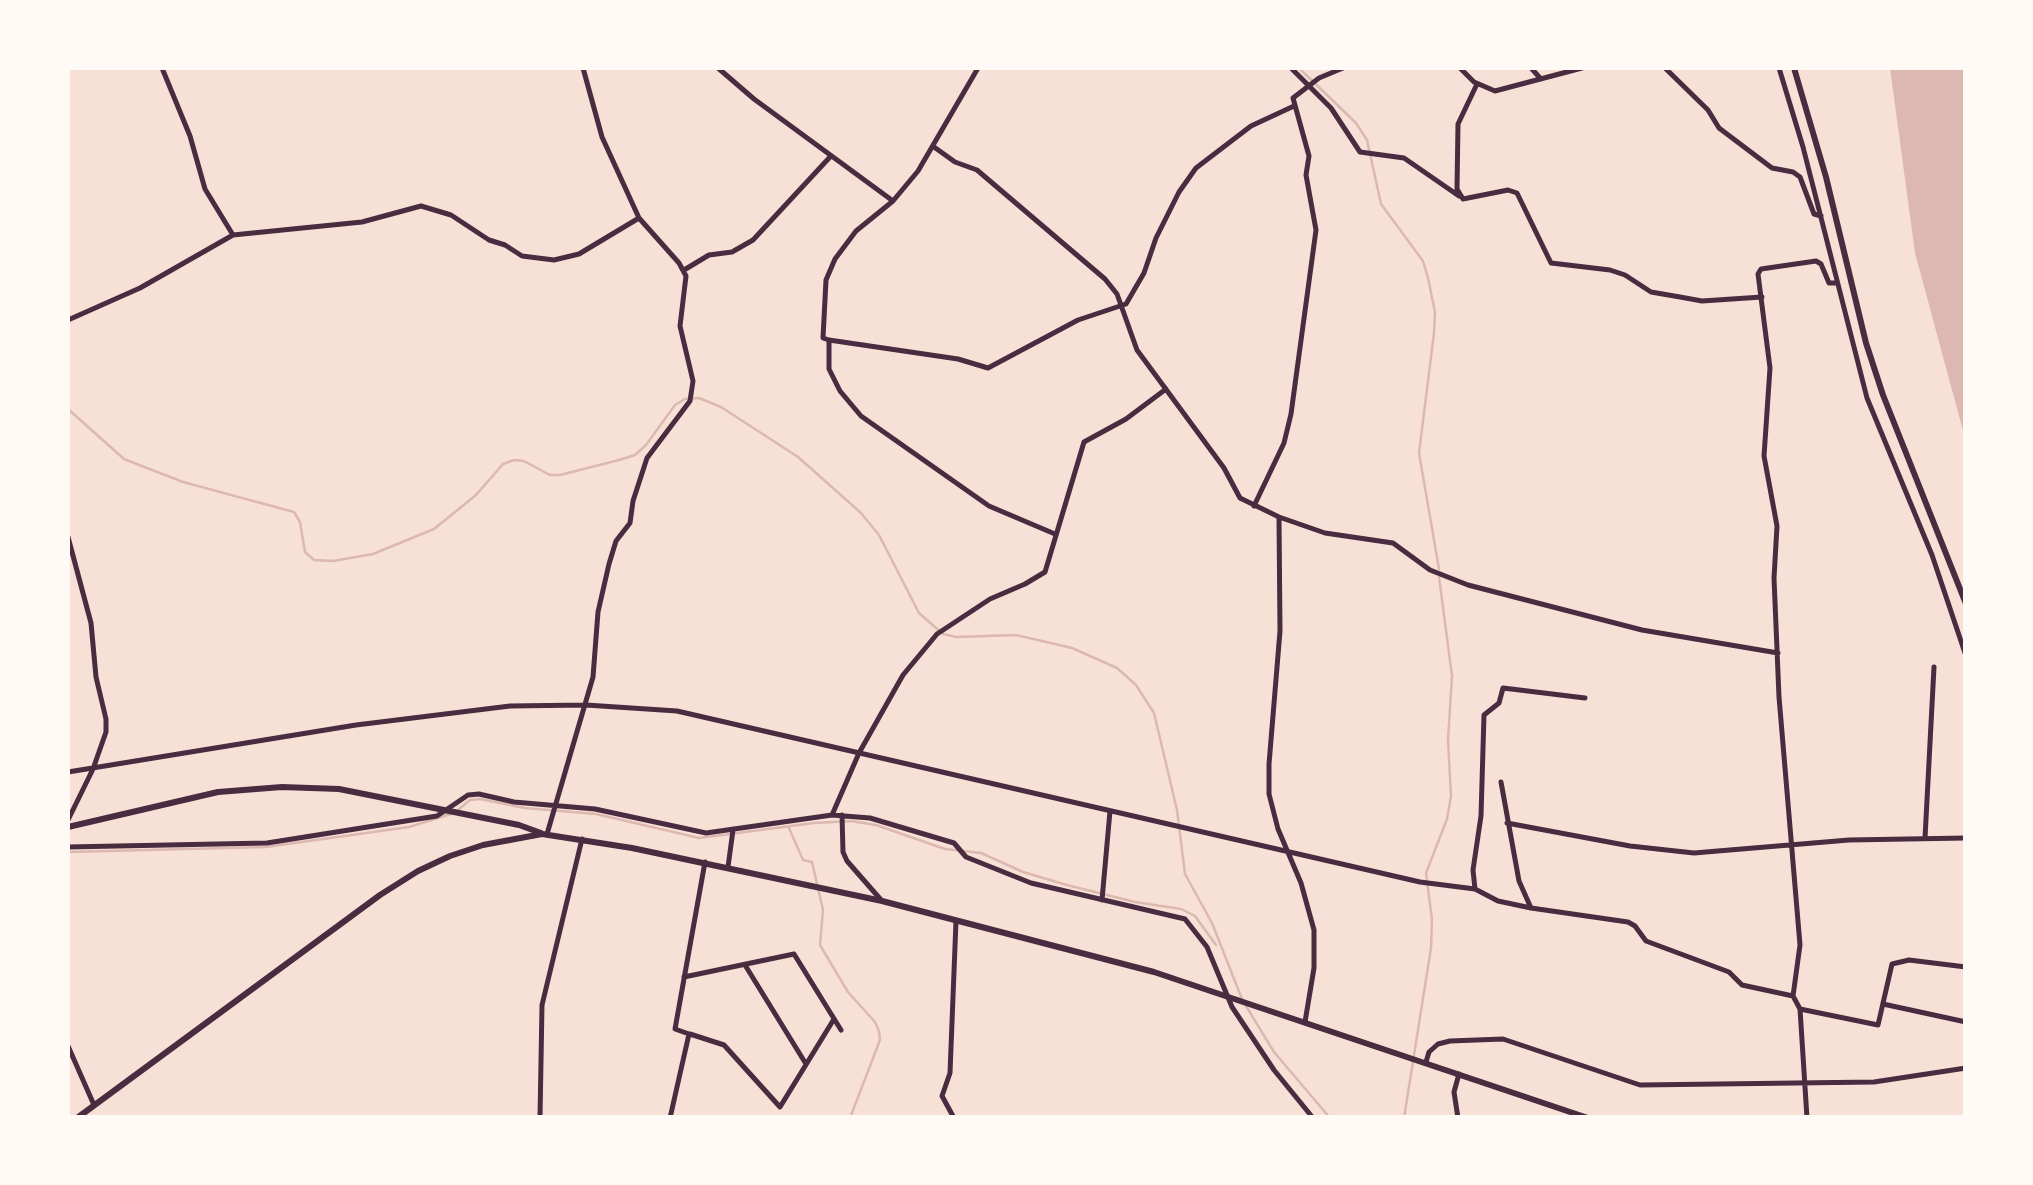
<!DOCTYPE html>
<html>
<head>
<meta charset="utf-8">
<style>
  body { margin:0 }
  #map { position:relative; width:2033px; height:1185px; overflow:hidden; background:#f7e1d7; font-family:"Archivo Narrow",sans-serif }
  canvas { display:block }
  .frame { position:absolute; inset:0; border:70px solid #fffaf5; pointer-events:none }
</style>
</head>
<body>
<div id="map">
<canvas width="2033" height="1185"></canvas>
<div class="frame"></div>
</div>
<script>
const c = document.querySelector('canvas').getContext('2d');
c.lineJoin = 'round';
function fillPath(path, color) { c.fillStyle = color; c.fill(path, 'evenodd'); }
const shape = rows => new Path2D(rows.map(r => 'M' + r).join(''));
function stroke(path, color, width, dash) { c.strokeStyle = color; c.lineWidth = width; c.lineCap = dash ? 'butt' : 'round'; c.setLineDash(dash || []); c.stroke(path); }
fillPath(shape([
  [1890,68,1965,68,1965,438,1915,253]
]), '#dcb8b0');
stroke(shape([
  [1299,68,1356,123,1367,140,1381,204,1423,261,1428,278,1435,312,1434,333,1419,453,1439,569],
  [68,409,124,459,183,482,294,512,300,522,305,552,314,560,333,561,373,554,434,529,476,495,503,464,514,460,524,461,550,475,560,475,619,460,635,455,646,445,675,405,685,399,699,398,721,407,798,457,861,513,879,535,919,613,943,634,956,637,1016,635,1072,648,1117,668,1136,685,1154,713,1177,810,1185,874,1212,923,1242,999],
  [458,810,470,800,480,799,525,808,596,814,699,838,814,823,851,821,876,825,945,849,981,853,1023,872,1067,885,1135,902,1181,909,1195,916,1216,945],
  [789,828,803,860,812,862,823,910,820,945,848,992,875,1022,879,1031,880,1040,850,1118],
  [68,852,266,847,409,827,451,814],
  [1246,1006,1274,1052,1330,1118],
  [1404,1118,1431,948,1432,920,1426,873,1447,819,1451,796,1448,740,1452,676,1439,577]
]), '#dcb8b0', 2.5);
stroke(shape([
  [162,68,190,136,205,189,233,235],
  [583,68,602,137,639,218],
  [718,68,754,99,893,201],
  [978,68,918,171,893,201,856,231,835,259,826,280,823,338,829,340,829,369,840,391,861,416,989,506,1055,534],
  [1291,68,1331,108,1360,152,1404,158,1459,196],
  [1460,68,1474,82,1495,91,1582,68],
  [1531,68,1541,79],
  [1665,68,1708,110,1719,128,1772,168,1793,172,1800,177,1814,214,1821,216],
  [1779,68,1803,147,1867,398,1932,555,1966,656],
  [1477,84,1458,124,1457,189,1463,199,1508,190,1517,193,1551,263,1610,270,1625,275,1651,292,1680,297,1702,301,1762,297],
  [934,147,955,162,977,170,1105,279,1117,294,1137,350,1224,468,1240,498,1279,517,1325,533,1393,543,1430,570,1468,585,1642,630,1778,653],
  [684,270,709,255,732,252,753,240,830,157],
  [68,320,140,288,233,235,362,222,421,206,451,215,489,240,505,245,522,256,554,260,579,254,639,218,679,263,686,276,680,326,693,381,690,401,647,458,633,501,630,523,616,541,609,564,598,612,593,677,547,834],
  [829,340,958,359,988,368,1078,320,1126,304,1144,273,1156,238,1179,192,1196,168,1251,126,1294,106],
  [1254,506,1284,443,1291,414,1316,230,1306,175,1309,156,1293,98,1319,78,1343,68],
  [1279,517,1280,631,1269,764,1269,794,1278,829,1301,883,1314,930,1314,968,1305,1022],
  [68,537,91,623,96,677,106,719,106,732,93,769,68,820],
  [1585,698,1503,688,1499,703,1484,715,1481,816,1473,870,1475,889,1498,901,1531,908,1628,922,1635,926,1646,941,1729,972,1742,985,1793,996],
  [68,772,356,725,510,706,586,705,677,711,1420,882,1475,889],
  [1501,782,1519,881,1531,908],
  [832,815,859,753,903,675,937,634,990,599,1025,584,1045,572,1084,442,1126,419,1166,389],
  [842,815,843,852,847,861,882,901],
  [1507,823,1630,846,1694,853,1849,840,1966,838],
  [1925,838,1934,667],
  [68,847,267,843,437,816,468,795,479,794,514,802,595,809,706,833,832,815,870,818,954,843,966,857,1031,883,1185,919,1207,947,1232,1007,1274,1070,1313,1118],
  [728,867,733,830],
  [1102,900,1110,811],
  [745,965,806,1064],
  [684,977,794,954,841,1030],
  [1883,1004,1966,1022],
  [1800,1009,1878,1025,1892,964,1909,960,1966,967],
  [690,1034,724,1045,780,1107,834,1019],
  [68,1046,94,1105],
  [1426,1062,1429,1052,1438,1044,1450,1041,1503,1039,1640,1085,1874,1082,1966,1068],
  [540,1118,542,1005,582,839],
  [670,1118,689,1034,675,1029,705,862],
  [954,1118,942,1096,950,1073,956,921],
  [1458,1118,1454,1092,1459,1074],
  [1807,1118,1800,1009,1793,996,1800,945,1779,697,1774,578,1777,526,1764,456,1770,368,1758,274,1761,269,1816,261,1821,264,1829,283,1837,283]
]), '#4a2c40', 5);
stroke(shape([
  [1794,68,1826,177,1866,343,1883,395,1966,604],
  [68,827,218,792,282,787,339,789,519,825,541,833],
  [77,1118,380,895,418,871,450,856,483,845,542,834,632,848,882,901,1154,972,1588,1118]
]), '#4a2c40', 6);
</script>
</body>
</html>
